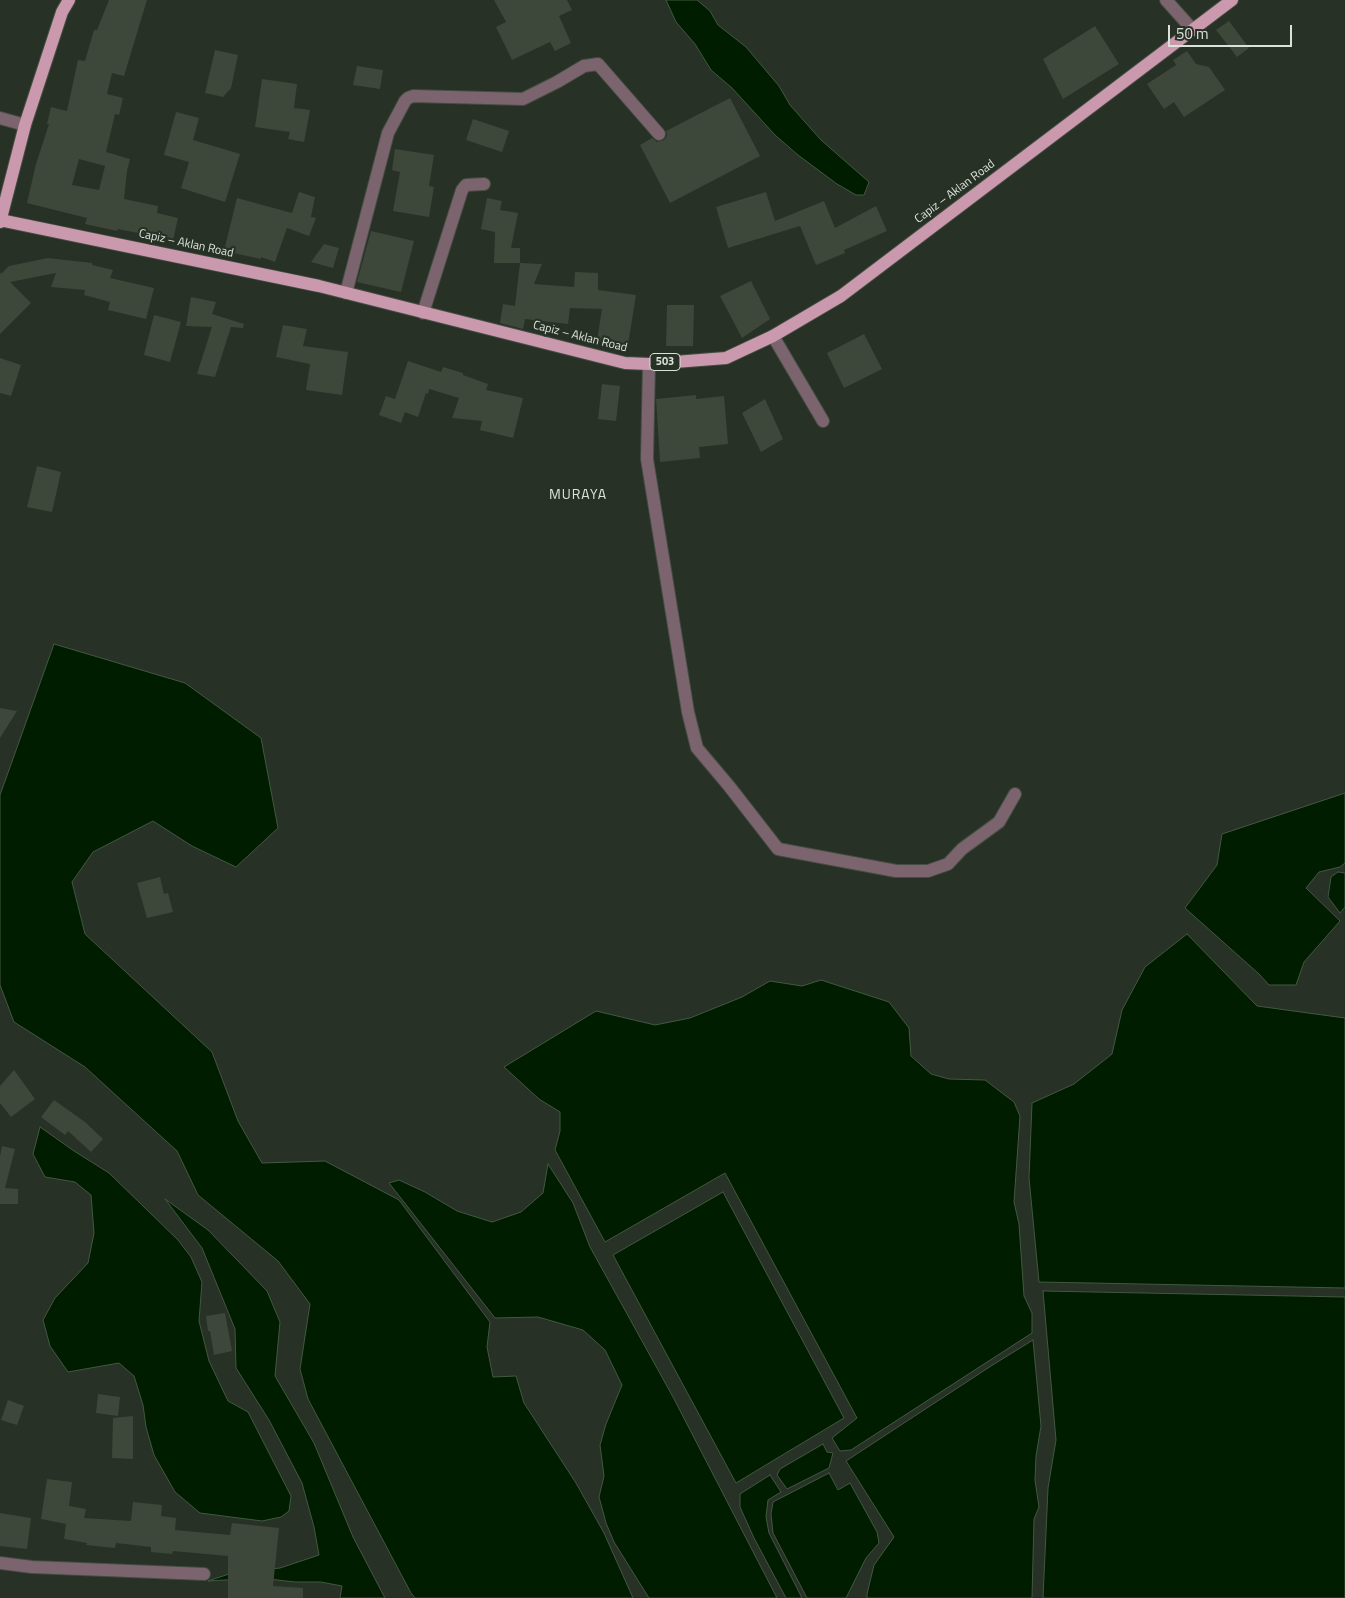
<!DOCTYPE html>
<html>
<head>
<meta charset="utf-8">
<style>
  body { margin:0 }
  #map { position:relative; width:1345px; height:1598px; overflow:hidden; background:#273125; font-family:"Titillium Web",sans-serif }
  canvas { display:block }
  .scale { position:absolute; left:1168px; top:25px; width:124px; height:22px; box-sizing:border-box; border:2px solid #dbe2da; border-top:0; padding-left:6px; font-size:15px; line-height:18px; white-space:nowrap; color:#dbe2da; -webkit-text-stroke:4px #273125; paint-order:stroke }
</style>
</head>
<body>
<div id="map">
<canvas width="1345" height="1598"></canvas>
<div class="scale">50 m</div>
</div>
<script>
const c = document.querySelector('canvas').getContext('2d');
c.lineJoin = 'round';
function fillPath(path, color) { c.fillStyle = color; c.fill(path, 'evenodd'); }
const shape = rows => new Path2D(rows.map(r => 'M' + r).join(''));
function stroke(path, color, width, dash) { c.strokeStyle = color; c.lineWidth = width; c.lineCap = dash ? 'butt' : 'round'; c.setLineDash(dash || []); c.stroke(path); }
function label(font, color, halo, rows, align = 'center') {
  c.font = font + ' "Titillium Web",sans-serif'; c.lineWidth = 4.5; c.setLineDash([]); c.textBaseline = 'middle'; c.strokeStyle = halo; c.fillStyle = color; for (const [text, x, y, turn = 0] of rows) {
    c.save(); c.translate(x, y); c.rotate((+turn || 0) * Math.PI / 180); c.textAlign = isNaN(turn) ? turn : align; if (halo) c.strokeText(text, 0, 0); c.fillText(text, 0, 0); c.restore();
  }
}
const water = shape([
  [666,0,697,0,710,11,718,25,746,47,779,86,790,105,821,140,869,182,864,195,856,195,837,184,798,155,775,135,732,88,711,70,695,44,676,22,666,0],
  [54,644,185,683,261,738,278,828,236,867,192,846,153,821,93,852,72,882,85,934,212,1052,238,1121,262,1163,325,1161,399,1200,490,1322,487,1347,493,1377,516,1376,524,1403,576,1483,604,1533,633,1598,415,1598,411,1593,308,1399,300,1369,310,1304,278,1261,198,1195,177,1151,85,1067,14,1022,0,985,0,795,54,644],
  [1345,793,1345,863,1340,867,1319,872,1306,888,1340,921,1304,962,1296,985,1269,985,1259,974,1185,908,1217,865,1222,834,1345,793],
  [1338,872,1345,873,1345,907,1340,913,1328,897,1331,877,1338,872],
  [1187,934,1257,1006,1345,1018,1345,1288,1039,1282,1029,1178,1032,1103,1074,1084,1112,1054,1122,1010,1145,967,1187,934],
  [821,980,889,1002,909,1028,911,1056,931,1074,949,1079,985,1080,1014,1102,1020,1116,1014,1202,1019,1224,1024,1296,1032,1313,1032,1333,851,1450,840,1451,832,1438,857,1418,725,1173,605,1242,555,1150,560,1131,560,1112,539,1099,504,1067,596,1011,655,1025,690,1018,742,997,770,981,802,986,821,980],
  [40,1127,74,1151,109,1173,178,1240,191,1257,202,1282,199,1321,209,1361,228,1401,248,1412,291,1496,289,1511,281,1517,262,1521,200,1513,175,1492,154,1455,146,1427,143,1405,134,1376,119,1363,68,1372,50,1346,43,1320,55,1298,88,1263,94,1233,91,1195,75,1182,45,1177,33,1154,40,1127],
  [548,1164,573,1203,590,1247,673,1397,777,1598,649,1598,614,1542,606,1523,599,1497,604,1476,600,1445,606,1424,622,1385,605,1350,583,1330,538,1317,495,1318,389,1183,399,1180,425,1192,457,1211,492,1222,521,1212,543,1193,548,1164],
  [723,1192,844,1418,736,1483,613,1255,723,1192],
  [165,1199,208,1230,267,1291,280,1322,275,1376,314,1443,353,1537,385,1598,340,1598,342,1586,321,1582,295,1582,260,1578,208,1581,229,1574,280,1568,319,1555,314,1527,302,1483,269,1420,236,1368,235,1329,202,1248,165,1199],
  [1043,1291,1345,1297,1345,1598,1043,1598,1048,1488,1056,1440,1043,1291],
  [1033,1340,1041,1426,1036,1456,1035,1480,1039,1507,1034,1519,1032,1598,867,1598,867,1594,874,1565,894,1537,846,1461,991,1366,1033,1340],
  [823,1444,827,1452,833,1453,829,1468,787,1489,777,1475,780,1469,823,1444],
  [829,1473,838,1490,850,1483,877,1532,879,1543,866,1558,846,1598,807,1598,773,1533,771,1514,773,1502,829,1473],
  [770,1475,781,1492,768,1500,766,1517,769,1533,802,1598,786,1598,754,1538,740,1507,740,1494,770,1475]
]);
fillPath(water, '#001d00');
stroke(water, '#425841', 1);
fillPath(shape([
  [109,0,147,0,124,76,112,73,107,94,123,98,119,115,115,114,106,152,130,159,127,171,124,199,158,206,157,213,178,218,173,240,118,229,117,231,85,224,87,218,27,203,36,164,49,124,47,124,51,107,67,111,78,60,85,61,94,30,97,30],
  [79,159,105,166,99,190,72,185],
  [494,0,567,0,572,10,559,16,571,43,555,51,550,42,512,60,496,27,506,22],
  [1229,21,1249,48,1237,57,1216,30],
  [1095,26,1119,64,1063,99,1043,59],
  [215,50,238,55,231,88,223,97,205,93],
  [1187,51,1196,64,1209,67,1225,90,1184,117,1174,102,1164,109,1147,84,1176,65,1173,60],
  [357,66,383,70,380,89,353,85],
  [262,79,297,84,294,108,310,110,304,142,288,139,290,132,255,127],
  [730,98,760,156,670,203,640,145,652,138,657,142,664,140,667,136,666,131],
  [176,112,199,118,193,140,240,154,225,202,181,188,189,162,164,155],
  [473,119,509,131,502,152,466,140],
  [395,149,434,155,429,186,434,187,429,217,393,211,400,172,392,170],
  [299,192,315,197,311,217,316,218,309,236,287,228,275,262,261,257,261,259,224,251,237,198,292,213],
  [766,192,775,221,824,201,835,228,876,206,887,231,844,250,845,253,816,265,800,226,728,248,716,207],
  [487,198,502,201,500,210,518,213,511,248,520,248,520,263,494,263,495,232,481,229],
  [371,231,414,241,401,292,357,282],
  [324,244,339,248,333,268,311,262],
  [48,258,92,263,92,265,113,270,110,278,154,288,146,319,108,310,110,302,84,295,85,290,51,287,56,273,10,282,31,303,0,334,0,272,1,274,9,266],
  [520,263,542,264,534,284,574,287,575,272,598,273,598,290,636,295,628,345,597,341,602,309,570,308,568,324,525,319,523,329,500,323,503,304,515,306],
  [751,281,770,319,742,338,720,296],
  [191,297,216,302,212,314,244,324,243,328,231,327,215,377,197,374,212,327,186,326],
  [667,305,694,305,693,346,666,346],
  [154,315,181,322,170,362,144,355],
  [283,325,307,329,303,346,348,352,342,395,306,390,310,364,276,357],
  [864,334,882,369,844,388,827,353],
  [0,358,21,365,11,396,0,393],
  [408,361,441,372,443,367,463,373,463,375,488,384,486,390,523,398,513,438,480,430,482,421,452,418,459,398,429,389,428,394,426,393,418,417,405,412,401,423,379,415,386,396,395,399],
  [602,384,620,386,616,421,598,419],
  [696,395,696,399,724,396,728,444,699,447,700,458,660,462,656,399],
  [765,399,783,439,761,452,742,413],
  [37,466,61,472,52,512,27,507],
  [0,708,17,711,0,738],
  [160,877,164,894,168,893,173,912,147,918,137,883],
  [14,1070,35,1099,11,1117,0,1103,0,1086],
  [54,1100,85,1122,103,1139,91,1152,68,1131,65,1135,41,1117],
  [2,1146,15,1149,5,1188,18,1189,18,1204,0,1204,0,1156],
  [225,1313,232,1351,214,1355,210,1331,208,1331,206,1316],
  [98,1394,120,1397,118,1416,96,1413],
  [8,1400,24,1406,17,1425,1,1420],
  [133,1416,133,1459,112,1458,113,1418],
  [47,1479,72,1482,69,1506,86,1509,84,1518,131,1521,133,1502,162,1505,161,1516,176,1518,175,1530,230,1535,232,1523,279,1528,273,1586,303,1588,303,1598,228,1598,228,1556,173,1551,172,1554,151,1552,151,1547,116,1543,115,1548,86,1545,87,1543,64,1539,66,1524,41,1519],
  [0,1513,31,1518,27,1549,0,1546]
]), '#3d483b');
const minor = shape([
  [1166,0,1192,29],
  [0,118,25,125],
  [346,293,388,133,405,101,408,98,413,96,523,99,557,82,584,66,598,64,659,134],
  [423,313,462,190,466,185,484,184],
  [773,336,823,421],
  [649,364,647,459,688,712,697,748,729,786,778,849,896,871,928,871,948,864,962,849,999,822,1015,794],
  [0,1563,32,1567,204,1574]
]);
const major = shape([
  [0,220,319,286,625,363,649,364,726,358,773,336,841,296,1232,0],
  [0,222,25,125,62,12,69,0]
]);
stroke(minor, '#444d42', 14);
stroke(major, '#444d42', 14);
stroke(minor, '#7c646e', 12);
stroke(major, '#ca99ad', 12);
for (const [x, y, w] of [
  [665,362,30]
]) { const box = new Path2D(); box.roundRect(x - w / 2, y - 8.5, w, 17, 4); c.fillStyle = '#273125'; c.fill(box); stroke(box, '#dbe2da', 1); }
label('bold 11px', '#dbe2da', null, [
  ["503",665,362]
]);
label('12px', '#dbe2da', '#273125', [
  ["Capiz – Aklan Road",955,192,-37],
  ["Capiz – Aklan Road",186,244,12],
  ["Capiz – Aklan Road",580,337,14]
]);
c.letterSpacing = '1px';
label('14px', '#dbe2da', '#273125', [
  ["MURAYA",578,496]
]);
c.letterSpacing = '0px';
</script>
</body>
</html>
